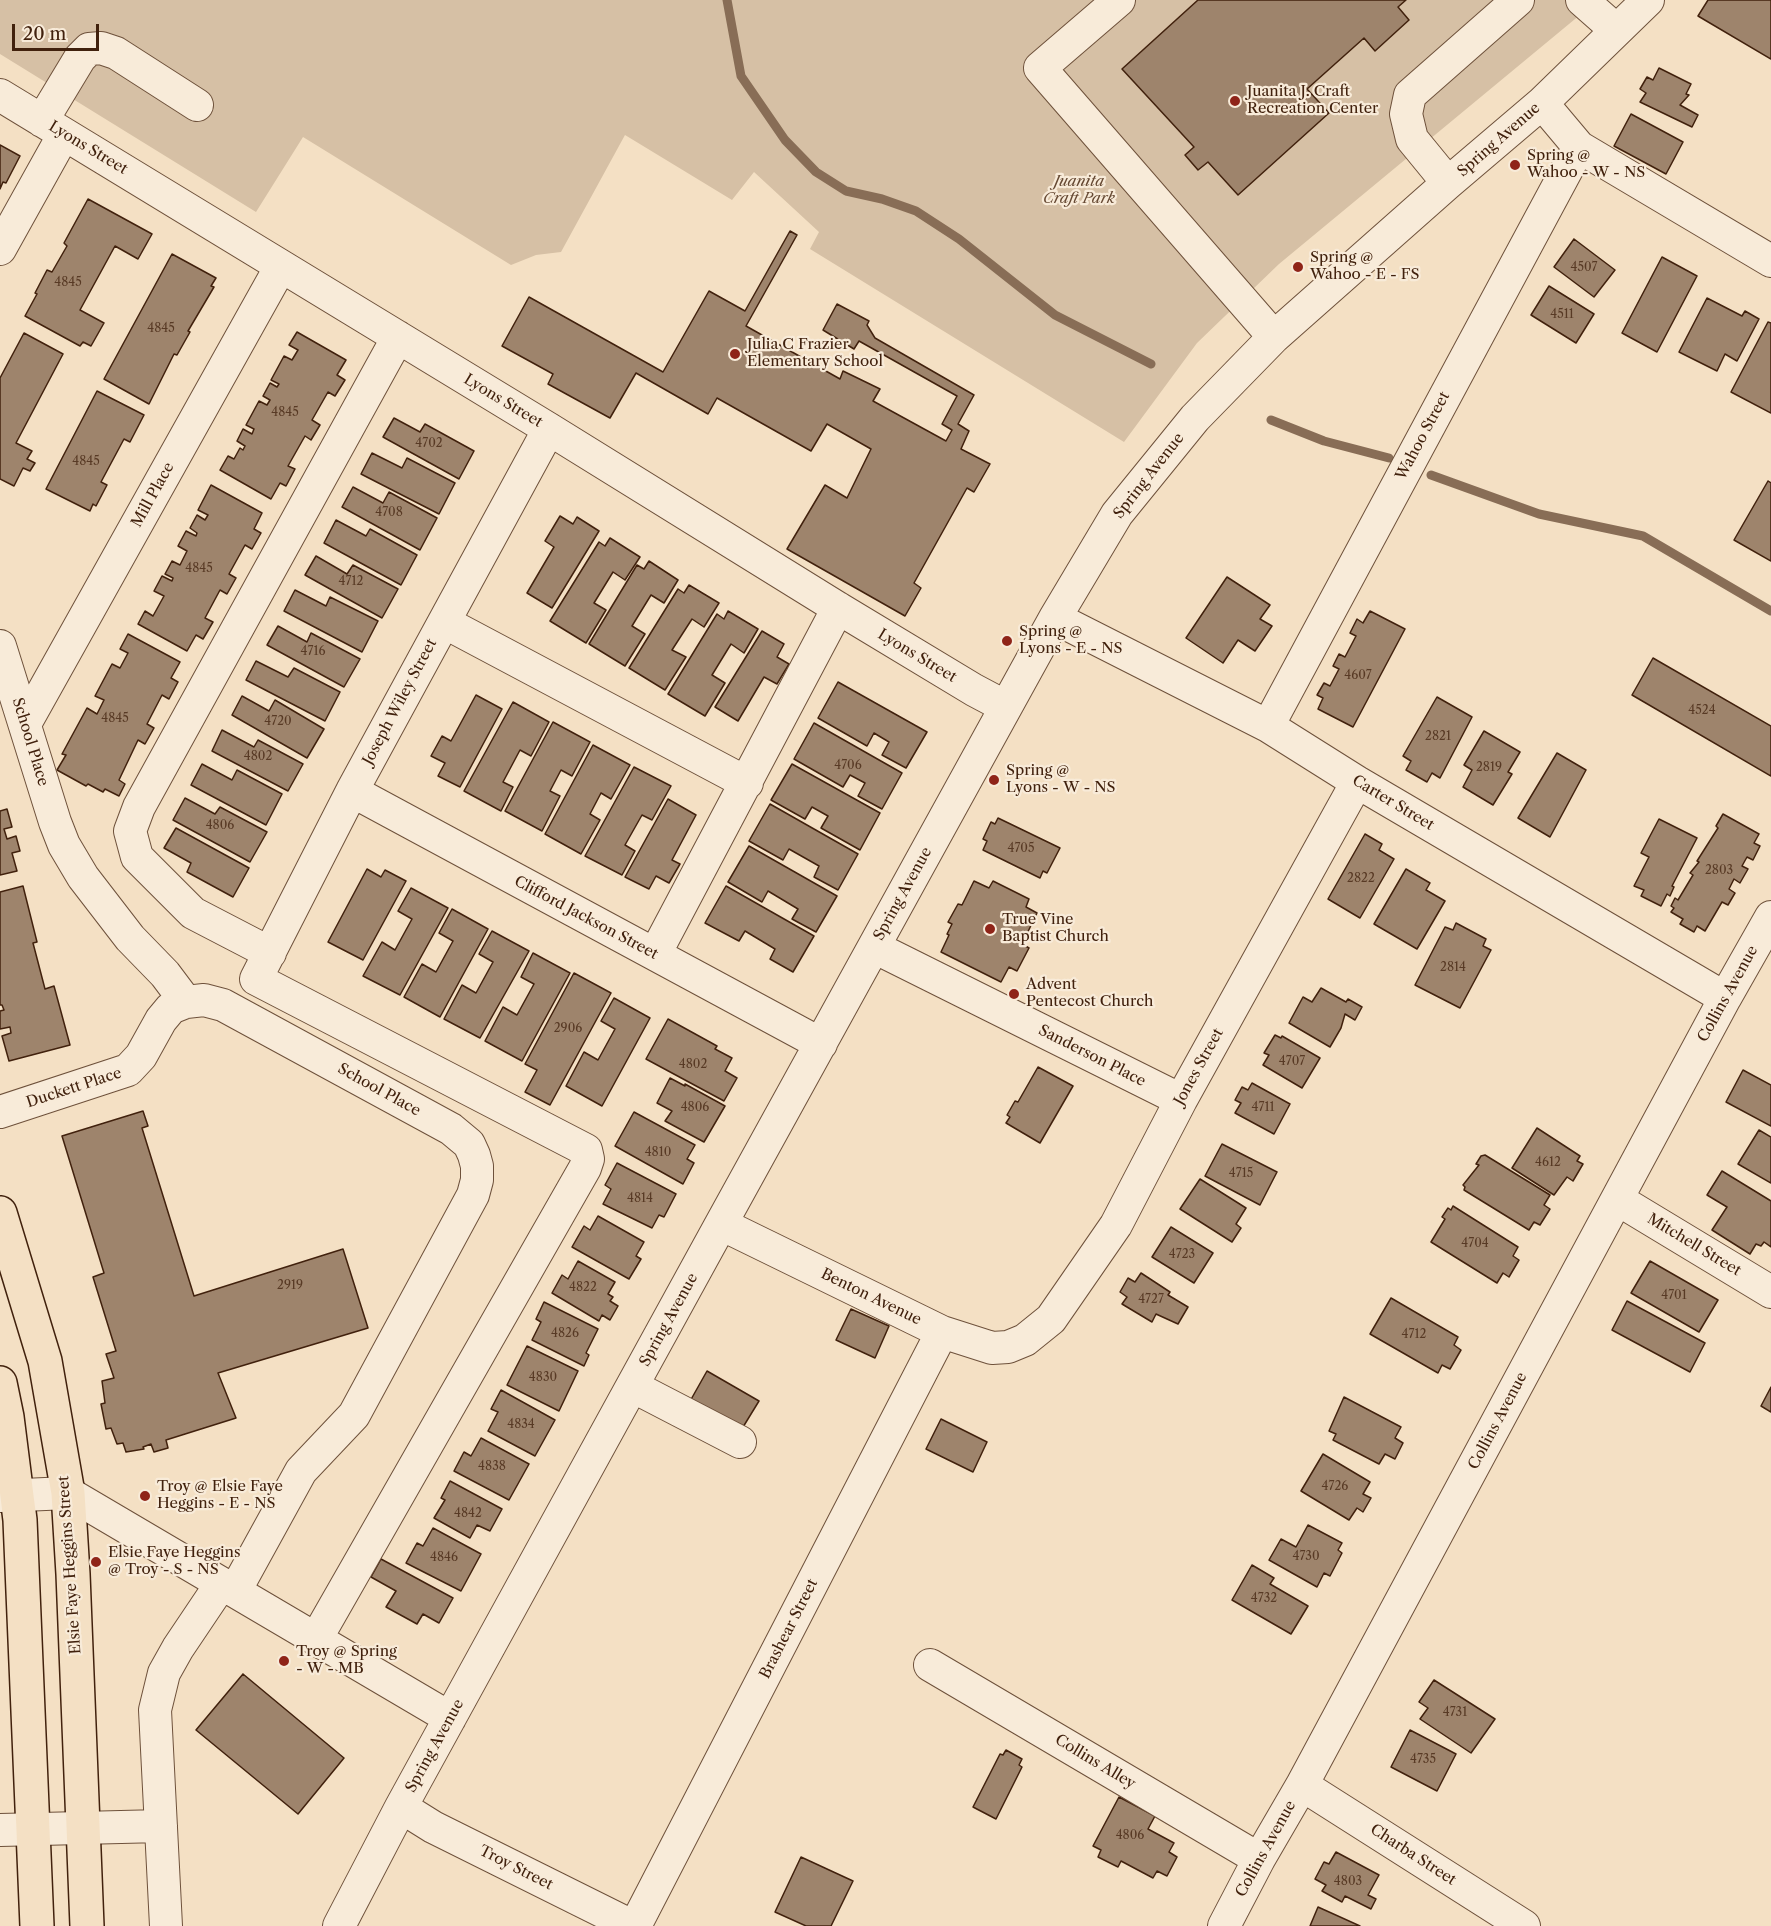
<!DOCTYPE html>
<html>
<head>
<meta charset="utf-8">
<style>
  body { margin:0 }
  #map { position:relative; width:1771px; height:1926px; overflow:hidden; background:#f4e0c4; font-family:"Libre Caslon Text",serif }
  canvas { display:block }
  .scale { position:absolute; left:12px; top:24px; width:87px; height:27px; box-sizing:border-box; border:3px solid #41210d; border-top:0; padding-left:8px; font-size:18px; line-height:21px; white-space:nowrap; color:#41210d; -webkit-text-stroke:4px #f8ebd9; paint-order:stroke }
</style>
</head>
<body>
<div id="map">
<canvas width="1771" height="1926"></canvas>
<div class="scale">20 m</div>
</div>
<script>
const c = document.querySelector('canvas').getContext('2d');
c.lineJoin = 'round';
function fillPath(path, color) { c.fillStyle = color; c.fill(path, 'evenodd'); }
const shape = rows => new Path2D(rows.map(r => 'M' + r).join(''));
function stroke(path, color, width, dash) { c.strokeStyle = color; c.lineWidth = width; c.lineCap = dash ? 'butt' : 'round'; c.setLineDash(dash || []); c.stroke(path); }
function label(font, color, halo, rows, align = 'center') {
  c.font = font + ' "Libre Caslon Text",serif'; c.lineWidth = 4.5; c.setLineDash([]); c.textBaseline = 'middle'; c.strokeStyle = halo; c.fillStyle = color; for (const [text, x, y, turn = 0] of rows) {
    c.save(); c.translate(x, y); c.rotate((+turn || 0) * Math.PI / 180); c.textAlign = isNaN(turn) ? turn : align; if (halo) c.strokeText(text, 0, 0); c.fillText(text, 0, 0); c.restore();
  }
}
fillPath(shape([
  [0,0,1598,0,1279,264,1197,343,1124,442,810,249,819,232,754,172,732,200,625,135,561,252,536,255,511,265,303,137,256,212,0,54]
]), '#d6c0a5');
stroke(shape([
  [727,0,741,76,785,140,816,172,846,191,882,199,916,211,959,239,1055,315,1151,364],
  [1271,420,1324,441,1389,458],
  [1431,475,1539,514,1643,536,1771,611]
]), '#886d56', 9);
const building = shape([
  [1198,0,1406,0,1398,7,1409,20,1375,51,1364,38,1307,89,1329,113,1238,195,1208,162,1198,170,1185,155,1194,147,1122,69,1198,0],
  [1708,0,1771,0,1771,59,1698,16,1708,0],
  [1659,68,1691,84,1686,94,1689,95,1680,105,1698,115,1692,127,1640,102,1646,93,1640,89,1647,77,1653,80,1659,68],
  [1631,114,1683,142,1666,174,1614,146,1631,114],
  [0,145,20,156,6,183,3,182,0,189,0,145],
  [88,199,152,234,138,259,115,246,80,310,104,323,91,346,83,342,80,346,25,316,37,294,35,293,47,270,52,272,67,246,64,243,88,199],
  [790,231,797,235,746,326,840,379,843,371,880,389,873,401,946,441,952,430,942,424,957,396,859,341,854,349,823,330,837,304,869,321,867,325,875,338,974,395,958,424,969,431,961,449,990,464,974,492,967,488,914,583,921,588,905,616,787,549,825,485,847,498,871,449,827,424,811,451,717,398,708,414,636,373,610,418,548,384,553,374,502,346,529,297,663,372,709,291,745,311,790,231],
  [1574,239,1615,270,1594,297,1554,267,1574,239],
  [172,254,216,278,211,286,214,287,188,331,190,332,177,355,174,354,149,404,104,379,172,254],
  [1662,257,1697,276,1657,352,1622,333,1662,257],
  [1549,286,1594,314,1576,343,1531,315,1549,286],
  [1707,298,1742,316,1745,311,1759,319,1737,361,1725,354,1717,371,1679,352,1707,298],
  [1768,322,1771,323,1771,413,1731,392,1768,322],
  [297,332,346,360,337,375,345,380,335,396,328,392,312,420,320,425,311,440,305,436,288,466,295,469,286,486,280,483,271,499,220,470,228,456,234,459,240,448,243,450,245,446,237,441,243,429,252,434,254,429,246,425,259,401,267,405,270,400,263,396,270,383,277,387,279,384,271,380,284,356,292,360,298,350,289,345,297,332],
  [24,333,63,354,16,443,32,451,27,459,35,463,30,471,23,468,14,486,0,479,0,378,24,333],
  [97,391,144,415,130,442,124,439,101,482,107,485,96,506,93,504,90,511,46,489,97,391],
  [394,418,420,432,425,424,474,451,459,479,383,437,394,418],
  [372,453,402,468,407,458,455,483,439,514,361,474,372,453],
  [1768,481,1771,483,1771,561,1734,540,1768,481],
  [211,485,262,513,254,529,261,533,252,549,245,545,229,574,236,578,227,594,220,590,205,618,213,622,203,639,196,635,187,651,138,624,145,611,153,616,164,596,154,591,162,576,172,581,173,578,165,574,172,561,180,565,187,551,178,546,186,531,196,536,197,533,190,528,197,515,205,520,208,515,198,510,211,485],
  [353,487,383,503,389,492,437,518,420,550,342,507,353,487],
  [560,516,573,524,577,517,599,531,552,608,527,593,554,547,545,541,560,516],
  [336,520,366,536,370,529,417,555,401,585,324,543,336,520],
  [610,538,640,557,625,580,613,572,594,603,606,610,586,643,550,621,599,542,605,546,610,538],
  [316,556,347,574,353,565,398,589,382,618,305,575,316,556],
  [649,561,678,580,664,603,651,595,632,626,645,634,625,666,589,644,637,565,644,569,649,561],
  [1227,577,1270,605,1260,619,1272,626,1255,651,1238,640,1223,663,1186,638,1227,577],
  [689,585,719,603,704,627,692,619,672,650,686,657,665,690,629,668,678,589,684,593,689,585],
  [295,590,326,606,330,597,378,621,362,652,284,611,295,590],
  [728,611,758,629,744,653,731,644,712,675,725,683,705,716,668,694,717,614,724,619,728,611],
  [1370,611,1405,629,1353,727,1318,709,1323,698,1317,695,1324,683,1330,686,1339,669,1333,666,1339,654,1345,657,1356,636,1350,633,1357,619,1363,623,1370,611],
  [278,626,307,642,311,633,360,659,344,687,267,645,278,626],
  [762,631,784,644,777,657,789,664,777,684,764,677,738,721,715,707,762,631],
  [128,634,180,662,171,678,178,682,169,699,162,695,147,724,154,728,145,744,138,740,119,780,125,784,119,796,105,789,103,792,88,784,86,786,57,770,66,755,62,754,87,708,97,714,104,700,95,696,112,664,120,668,128,653,120,649,128,634],
  [1653,658,1771,726,1771,776,1632,695,1653,658],
  [256,661,288,677,294,668,340,692,325,721,246,680,256,661],
  [838,682,927,732,906,768,882,755,889,742,874,733,867,746,818,718,838,682],
  [476,695,502,709,460,787,438,776,445,763,431,756,442,736,451,741,476,695],
  [242,696,269,711,275,700,324,729,307,758,232,715,242,696],
  [1437,697,1472,717,1440,778,1432,773,1427,782,1406,770,1411,761,1403,756,1437,697],
  [513,702,549,722,531,756,520,750,503,782,513,787,501,811,464,791,513,702],
  [553,722,590,742,572,776,561,770,550,791,560,796,542,831,505,811,553,722],
  [814,723,902,773,882,809,858,796,865,783,850,775,843,787,794,759,814,723],
  [222,730,254,747,258,740,303,764,288,791,212,751,222,730],
  [1484,731,1520,752,1508,772,1512,774,1493,805,1463,787,1472,770,1464,765,1484,731],
  [593,745,630,765,611,799,601,793,590,814,600,820,581,854,545,834,593,745],
  [1557,753,1586,770,1550,837,1518,818,1557,753],
  [202,764,232,780,237,770,282,794,266,825,191,785,202,764],
  [792,764,880,813,860,850,821,828,828,816,812,807,805,819,771,800,792,764],
  [634,767,671,786,652,820,642,815,625,845,635,851,622,875,585,856,634,767],
  [185,798,215,814,220,807,267,832,250,862,173,820,185,798],
  [668,799,696,815,672,860,680,864,669,883,656,876,649,889,625,877,668,799],
  [770,804,858,854,838,890,814,877,819,866,789,849,783,860,749,841,770,804],
  [7,809,12,827,4,829,7,839,16,836,20,851,12,853,17,871,0,875,0,811,7,809],
  [1723,814,1759,834,1754,843,1760,846,1753,860,1747,857,1742,866,1748,869,1740,883,1734,879,1729,889,1735,893,1728,905,1722,902,1705,931,1697,926,1694,932,1680,924,1683,919,1671,912,1674,908,1671,906,1675,898,1678,900,1693,875,1690,873,1699,862,1697,861,1718,828,1716,826,1723,814],
  [998,818,1060,848,1047,873,1043,871,1040,878,983,850,987,841,983,839,991,822,995,824,998,818],
  [1659,819,1697,838,1672,886,1674,887,1670,896,1667,894,1661,906,1641,896,1644,890,1634,886,1649,857,1641,853,1659,819],
  [176,828,249,868,233,897,187,872,191,863,164,848,176,828],
  [1365,834,1382,844,1379,850,1394,859,1360,918,1328,899,1365,834],
  [749,846,837,896,816,932,792,919,798,909,768,891,762,902,728,882,749,846],
  [367,869,381,877,385,870,406,881,363,960,328,942,367,869],
  [1406,869,1430,883,1426,890,1445,901,1417,949,1374,924,1406,869],
  [974,881,989,888,993,881,1029,899,1026,907,1037,913,1022,944,1029,948,1017,971,1009,967,1001,982,941,952,949,935,947,934,952,924,948,922,958,904,962,905,974,881],
  [23,886,37,942,33,943,45,989,54,986,70,1045,9,1061,2,1036,11,1033,10,1027,0,1029,0,1011,4,1010,2,1005,0,1005,0,892,23,886],
  [726,886,814,936,793,972,770,959,775,949,745,931,739,941,705,923,726,886],
  [411,888,448,908,400,995,363,976,382,942,395,950,412,919,398,911,411,888],
  [452,909,488,929,440,1017,404,997,422,964,436,972,453,941,439,933,452,909],
  [1456,923,1486,939,1483,946,1491,950,1460,1008,1415,985,1445,927,1453,930,1456,923],
  [492,931,529,951,480,1038,444,1019,462,985,476,993,493,962,479,954,492,931],
  [533,953,570,973,522,1061,485,1041,503,1007,517,1015,534,984,521,977,533,953],
  [574,973,611,993,550,1105,525,1092,537,1070,525,1064,574,973],
  [1321,988,1346,1002,1348,999,1362,1007,1355,1020,1345,1014,1341,1028,1330,1047,1289,1023,1303,997,1312,1002,1321,988],
  [614,998,650,1018,602,1106,566,1086,584,1052,598,1060,615,1029,601,1021,614,998],
  [668,1019,717,1046,715,1049,732,1058,725,1071,737,1078,724,1101,646,1059,668,1019],
  [1275,1035,1281,1038,1282,1036,1320,1058,1302,1088,1263,1065,1269,1055,1264,1053,1275,1035],
  [1038,1067,1073,1086,1040,1143,1006,1123,1010,1117,1007,1115,1015,1101,1018,1102,1038,1067],
  [1743,1070,1771,1085,1771,1126,1726,1102,1743,1070],
  [670,1078,685,1086,685,1084,725,1106,704,1142,665,1121,672,1111,657,1103,670,1078],
  [1252,1083,1290,1104,1274,1134,1235,1113,1241,1103,1235,1100,1242,1087,1248,1090,1252,1083],
  [143,1111,148,1126,142,1128,194,1296,343,1249,368,1328,218,1373,236,1418,166,1440,168,1448,154,1452,151,1444,143,1447,144,1449,126,1452,123,1443,117,1444,111,1428,106,1429,101,1404,105,1403,102,1381,114,1378,106,1354,116,1351,93,1277,104,1273,62,1136,143,1111],
  [634,1112,695,1145,687,1159,694,1163,683,1184,615,1146,634,1112],
  [1537,1128,1580,1156,1577,1161,1583,1164,1573,1181,1567,1177,1554,1195,1512,1168,1537,1128],
  [1759,1130,1771,1137,1771,1183,1738,1164,1759,1130],
  [1222,1144,1277,1172,1260,1205,1205,1176,1222,1144],
  [1485,1155,1550,1195,1544,1205,1550,1209,1540,1225,1534,1222,1529,1230,1464,1190,1465,1187,1463,1185,1479,1165,1476,1164,1481,1156,1485,1155],
  [617,1163,676,1194,664,1217,659,1215,652,1228,603,1204,611,1189,605,1185,617,1163],
  [1722,1171,1771,1201,1771,1247,1764,1242,1761,1246,1756,1244,1750,1254,1712,1230,1727,1207,1707,1195,1722,1171],
  [1200,1179,1246,1208,1236,1224,1241,1228,1232,1242,1180,1209,1200,1179],
  [1453,1206,1518,1247,1513,1256,1519,1260,1509,1277,1503,1273,1497,1283,1431,1242,1445,1219,1442,1217,1448,1208,1451,1210,1453,1206],
  [598,1216,644,1242,636,1256,641,1259,629,1279,572,1247,584,1226,590,1230,598,1216],
  [1171,1227,1213,1253,1194,1283,1152,1257,1171,1227],
  [578,1261,615,1282,608,1294,613,1297,610,1301,618,1306,610,1320,602,1315,599,1321,552,1293,562,1275,568,1279,578,1261],
  [1650,1261,1718,1300,1699,1332,1631,1293,1650,1261],
  [1141,1273,1170,1292,1168,1295,1188,1307,1178,1324,1156,1314,1152,1322,1122,1304,1127,1297,1120,1292,1128,1278,1135,1282,1141,1273],
  [1391,1298,1458,1337,1454,1345,1461,1350,1450,1369,1442,1365,1438,1373,1370,1334,1391,1298],
  [1627,1301,1705,1343,1690,1372,1612,1330,1627,1301],
  [544,1302,598,1329,586,1353,589,1355,584,1366,532,1340,541,1322,536,1319,544,1302],
  [851,1309,889,1326,875,1358,836,1340,851,1309],
  [527,1346,578,1371,559,1411,507,1385,527,1346],
  [707,1371,759,1401,740,1432,689,1403,707,1371],
  [1771,1387,1771,1412,1761,1406,1771,1387],
  [501,1390,555,1420,535,1456,488,1431,498,1412,491,1409,501,1390],
  [1344,1397,1401,1427,1395,1438,1403,1443,1395,1459,1385,1454,1379,1464,1333,1440,1336,1434,1329,1431,1344,1397],
  [941,1419,987,1442,973,1472,926,1449,941,1419],
  [481,1438,529,1464,509,1500,454,1471,464,1452,471,1456,481,1438],
  [1323,1454,1370,1482,1363,1494,1371,1498,1363,1512,1357,1508,1349,1520,1301,1491,1323,1454],
  [450,1481,502,1509,490,1531,477,1525,470,1538,434,1518,445,1500,441,1498,450,1481],
  [1308,1525,1342,1543,1338,1550,1342,1553,1330,1576,1324,1573,1317,1587,1269,1560,1281,1539,1296,1547,1308,1525],
  [433,1528,481,1554,461,1591,406,1563,417,1543,423,1546,433,1528],
  [381,1559,453,1598,439,1623,423,1614,417,1624,386,1607,396,1591,371,1577,381,1559],
  [1252,1565,1274,1578,1270,1584,1308,1606,1291,1634,1232,1600,1252,1565],
  [243,1674,344,1758,298,1814,196,1730,243,1674],
  [1434,1680,1495,1719,1471,1753,1420,1719,1428,1708,1419,1702,1434,1680],
  [1410,1730,1456,1754,1437,1791,1391,1767,1410,1730],
  [1006,1750,1022,1759,1019,1765,1022,1767,996,1819,973,1807,1000,1754,1003,1755,1006,1750],
  [1119,1797,1155,1816,1148,1829,1174,1843,1169,1852,1177,1857,1167,1876,1157,1871,1153,1878,1121,1861,1118,1867,1098,1857,1101,1850,1093,1846,1119,1797],
  [1336,1852,1379,1875,1368,1895,1376,1899,1371,1909,1345,1896,1342,1902,1322,1891,1326,1885,1315,1879,1324,1862,1329,1864,1336,1852],
  [801,1857,853,1881,831,1926,806,1926,775,1912,801,1857],
  [1318,1907,1360,1926,1310,1926,1318,1907]
]);
fillPath(building, '#9e846c');
stroke(building, '#41210d', 1.5);
const minor = shape([
  [1119,0,1040,68,1274,337],
  [1582,0,1616,30],
  [0,95,549,429,838,608,974,690,1006,707],
  [1542,103,1579,147,1771,261],
  [42,121,80,58,89,49,101,48,116,53,197,105],
  [1448,183,1412,139,1406,114,1410,95,1518,0],
  [0,249,64,134],
  [1055,618,1268,726,1357,782,1725,998],
  [444,622,747,783],
  [0,646,55,822,64,845,83,877,130,938,165,974,186,1002,204,1000,223,1005,451,1129,469,1144,474,1155,477,1166,477,1180,473,1195,354,1415,301,1471,235,1591],
  [25,724,281,266],
  [1268,726,1579,147],
  [352,791,821,1044],
  [874,947,1181,1100],
  [270,953,193,913,137,857,130,831,139,807,398,337],
  [655,954,838,608],
  [0,1112,128,1070,141,1056,161,1020,171,1008,186,1002],
  [1617,1199,1771,1292],
  [721,1224,942,1332,992,1348,1008,1347,1025,1340,1051,1319,1116,1225,1181,1100,1357,782],
  [632,1386,740,1442],
  [0,1496,68,1493,450,1718],
  [316,1639,585,1168,588,1159,586,1150,256,979,352,791,549,429],
  [930,1665,1259,1859],
  [1302,1785,1524,1926],
  [401,1807,433,1827,632,1926],
  [0,1830,161,1826],
  [166,1926,155,1710,164,1673,178,1648,221,1584],
  [339,1926,401,1807,721,1224,1055,618,1117,514,1195,418,1274,337,1448,183,1542,103,1648,0],
  [635,1926,942,1332],
  [1224,1926,1259,1859,1302,1785,1725,998,1771,917]
]);
const major = shape([
  [0,1213,45,1361,68,1493,73,1574,87,1926],
  [0,1383,7,1417,20,1520,37,1926]
]);
stroke(minor, '#6e513b', 34);
stroke(major, '#41210d', 36);
stroke(minor, '#f8ebd9', 32);
stroke(major, '#f4e0c4', 33);
for (const [x, y, r, color] of [
  [1235,101,6,"#8f2418"],
  [1515,165,6,"#8f2418"],
  [1298,267,6,"#8f2418"],
  [735,354,6,"#8f2418"],
  [1007,641,6,"#8f2418"],
  [994,780,6,"#8f2418"],
  [990,929,6,"#8f2418"],
  [1014,994,6,"#8f2418"],
  [145,1496,6,"#8f2418"],
  [96,1562,6,"#8f2418"],
  [284,1661,6,"#8f2418"]
]) { const dot = new Path2D(); dot.arc(x, y, r, 0, 2 * Math.PI); c.fillStyle = color; c.fill(dot); stroke(dot, '#f8ebd9', 2); }
label('12px', '#583a25', null, [
  ["4507",1584,268],
  ["4845",68,283],
  ["4511",1562,315],
  ["4845",161,329],
  ["4845",285,413],
  ["4702",429,444],
  ["4845",86,462],
  ["4708",389,513],
  ["4845",199,569],
  ["4712",351,582],
  ["4716",313,652],
  ["4607",1358,676],
  ["4524",1702,711],
  ["4845",115,719],
  ["4720",278,722],
  ["2821",1438,737],
  ["4802",258,757],
  ["4706",848,766],
  ["2819",1489,768],
  ["4806",220,826],
  ["4705",1021,849],
  ["2803",1719,871],
  ["2822",1361,879],
  ["2814",1453,968],
  ["2906",568,1029],
  ["4707",1292,1062],
  ["4802",693,1065],
  ["4806",695,1108],
  ["4711",1263,1108],
  ["4810",658,1153],
  ["4612",1548,1163],
  ["4715",1241,1174],
  ["4814",640,1199],
  ["4704",1475,1244],
  ["4723",1182,1255],
  ["2919",290,1286],
  ["4822",583,1288],
  ["4701",1674,1296],
  ["4727",1151,1300],
  ["4826",565,1334],
  ["4712",1414,1335],
  ["4830",543,1378],
  ["4834",521,1425],
  ["4838",492,1467],
  ["4726",1335,1487],
  ["4842",468,1514],
  ["4730",1306,1557],
  ["4846",444,1558],
  ["4732",1264,1599],
  ["4731",1455,1713],
  ["4735",1423,1760],
  ["4806",1130,1836],
  ["4803",1348,1882]
]);
label('15px', '#41210d', '#f8ebd9', [
  ["Juanita J. Craft",1247,92],
  ["Recreation Center",1247,109],
  ["Spring @",1527,156],
  ["Wahoo - W - NS",1527,173],
  ["Spring @",1310,258],
  ["Wahoo - E - FS",1310,275],
  ["Julia C Frazier",747,345],
  ["Elementary School",747,362],
  ["Spring @",1019,632],
  ["Lyons - E - NS",1019,649],
  ["Spring @",1006,771],
  ["Lyons - W - NS",1006,788],
  ["True Vine",1002,920],
  ["Baptist Church",1002,937],
  ["Advent",1026,985],
  ["Pentecost Church",1026,1002],
  ["Troy @ Elsie Faye",157,1487],
  ["Heggins - E - NS",157,1504],
  ["Elsie Faye Heggins",108,1553],
  ["@ Troy - S - NS",108,1570],
  ["Troy @ Spring",296,1652],
  ["- W - MB",296,1669]
], 'left');
label('15px', '#41210d', '#f8ebd9', [
  ["Spring Avenue",1499,140,-41],
  ["Lyons Street",88,148,31],
  ["Lyons Street",503,401,31],
  ["Wahoo Street",1423,436,-62],
  ["Spring Avenue",1149,476,-52],
  ["Mill Place",153,495,-61],
  ["Lyons Street",917,656,31],
  ["Joseph Wiley Street",400,702,-62],
  ["School Place",30,742,73],
  ["Carter Street",1393,803,31],
  ["Spring Avenue",903,894,-61],
  ["Clifford Jackson Street",586,918,28],
  ["Collins Avenue",1728,994,-61],
  ["Sanderson Place",1092,1056,27],
  ["Jones Street",1199,1067,-61],
  ["Duckett Place",74,1088,-18],
  ["School Place",379,1090,29],
  ["Mitchell Street",1694,1245,31],
  ["Benton Avenue",871,1297,26],
  ["Spring Avenue",669,1320,-61],
  ["Collins Avenue",1498,1421,-62],
  ["Elsie Faye Heggins Street",70,1565,-94],
  ["Brashear Street",789,1629,-63],
  ["Spring Avenue",435,1746,-61],
  ["Collins Alley",1095,1762,31],
  ["Collins Avenue",1266,1849,-61],
  ["Charba Street",1413,1855,33],
  ["Troy Street",516,1868,27]
]);
label('italic 15px', '#664933', '#f8ebd9', [
  ["Juanita",1079,182],
  ["Craft Park",1079,199]
]);
</script>
</body>
</html>
